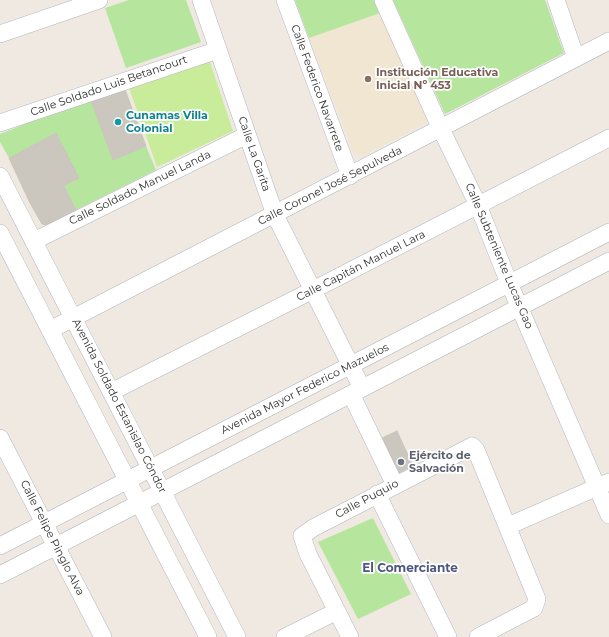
<!DOCTYPE html>
<html>
<head>
<meta charset="utf-8">
<style>
  body { margin:0 }
  canvas { display:block; background:#efe9e1 }
</style>
</head>
<body>
<canvas width="609" height="637"></canvas>
<script>
const c = document.querySelector('canvas').getContext('2d');
c.lineJoin = 'round';
function fillPath(path, color) { c.fillStyle = color; c.fill(path, 'evenodd'); }
const shape = rows => new Path2D(rows.map(r => 'M' + r).join(''));
function stroke(path, color, width, dash) { c.strokeStyle = color; c.lineWidth = width; c.lineCap = dash ? 'butt' : 'round'; c.setLineDash(dash || []); c.stroke(path); }
function label(font, color, halo, rows, align = 'center') {
  c.font = font + ' Montserrat,sans-serif'; c.lineWidth = 3.5; c.setLineDash([]); c.textBaseline = 'middle'; c.strokeStyle = halo; c.fillStyle = color; for (const [text, x, y, turn = 0] of rows) {
    c.save(); c.translate(x, y); c.rotate((+turn || 0) * Math.PI / 180); c.textAlign = isNaN(turn) ? turn : align; if (halo) c.strokeText(text, 0, 0); c.fillText(text, 0, 0); c.restore();
  }
}
fillPath(shape([
  [380,13,429,121,363,156,354,153,309,38]
]), '#f0e6d1');
fillPath(shape([
  [129,0,186,0,201,42,126,68,105,8],
  [295,0,374,0,380,13,309,38],
  [393,0,545,0,564,53,445,114],
  [90,98,113,159,146,146,156,170,76,210,64,186,79,178,56,133,9,158,0,142,0,134],
  [373,518,411,594,358,619,318,542]
]), '#b6e59e');
fillPath(shape([
  [209,59,233,131,157,167,128,85]
]), '#c9ec9a');
const building = shape([
  [124,87,146,146,113,160,90,98,124,87],
  [56,133,79,178,30,203,9,158,56,133],
  [64,186,76,210,47,225,42,224,30,203,64,186],
  [397,431,413,466,396,474,380,439,397,431]
]);
fillPath(building, '#cbc7bf');
stroke(building, '#cbc5ba', 1);
const minor = shape([
  [201,0,275,215,362,388],
  [285,0,350,176],
  [383,0,441,129,478,205,509,283,609,515],
  [556,0,576,58],
  [0,34,99,0],
  [0,123,218,50],
  [0,176,237,637],
  [0,233,208,637],
  [34,241,247,135],
  [50,330,609,41],
  [111,392,313,290,609,138],
  [351,394,395,485],
  [0,438,103,637],
  [377,494,448,637],
  [508,526,609,482],
  [0,546,609,232],
  [0,575,609,261],
  [285,637,337,611],
  [350,637,308,554,302,536,313,528,472,446,476,450,537,599,534,608,478,637]
]);
stroke(minor, '#b4b7c1', 18);
stroke(minor, '#fff', 17);
for (const [x, y, r, color] of [
  [368,79,4,"#8d6e63"],
  [118,122,4,"#0f9aa8"],
  [401,462,4,"#6b7280"]
]) { const dot = new Path2D(); dot.arc(x, y, r, 0, 2 * Math.PI); c.fillStyle = color; c.fill(dot); stroke(dot, '#fff', 1.5); }
label('bold 11px', '#785e54', '#fff', [
  ["Institución Educativa",376,73],
  ["Inicial Nº 453",376,86]
], 'left');
label('11px', '#2e2e2e', '#fff', [
  ["Calle Soldado Luis Betancourt",109,86,-19],
  ["Calle Federico Navarrete",317,88,70],
  ["Calle La Garita",254,154,71],
  ["Calle Coronel José Sepulveda",330,186,-27],
  ["Calle Soldado Manuel Landa",140,188,-26],
  ["Calle Subteniente Lucas Gao",499,256,67],
  ["Calle Capitán Manuel Lara",361,266,-27],
  ["Avenida Mayor Federico Mazuelos",305,389,-27],
  ["Avenida Soldado Estanislao Cóndor",119,406,63],
  ["Calle Puquio",367,499,-28],
  ["Calle Felipe Pinglo Alva",52,538,63]
]);
label('bold 11px', '#0d838f', '#fff', [
  ["Cunamas Villa",126,116],
  ["Colonial",126,129]
], 'left');
label('bold 11px', '#5b616d', '#fff', [
  ["Ejército de",409,456],
  ["Salvación",409,469]
], 'left');
label('bold 12px', '#4d5680', '#fff', [
  ["El Comerciante",410,568]
]);
</script>
</body>
</html>
